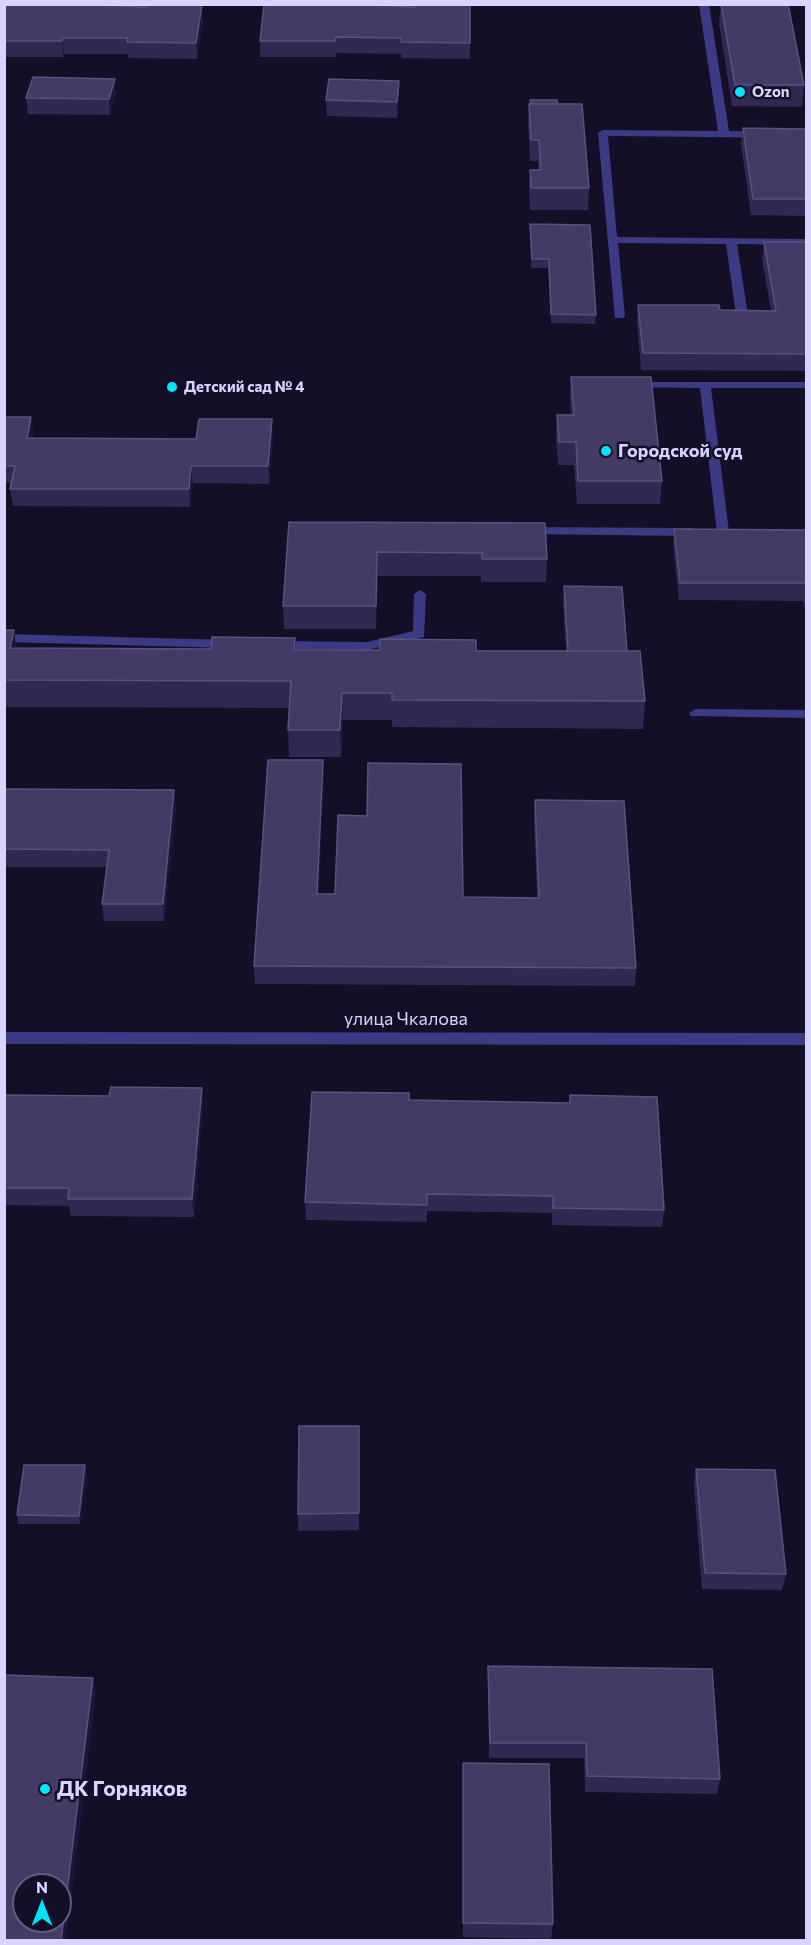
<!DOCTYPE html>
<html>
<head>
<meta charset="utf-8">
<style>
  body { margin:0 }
  #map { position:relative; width:811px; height:1945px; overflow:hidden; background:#130f26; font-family:Commissioner,sans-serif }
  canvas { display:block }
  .frame { position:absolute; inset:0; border:6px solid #d9d4ff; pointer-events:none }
  .north { position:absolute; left:12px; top:1873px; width:60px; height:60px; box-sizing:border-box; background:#130f26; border:2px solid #625e7d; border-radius:50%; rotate:0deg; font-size:16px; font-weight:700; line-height:24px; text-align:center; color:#d9d4ff }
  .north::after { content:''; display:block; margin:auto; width:21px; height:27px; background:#00e5ff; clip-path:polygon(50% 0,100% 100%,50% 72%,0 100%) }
</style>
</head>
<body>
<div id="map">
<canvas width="811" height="1945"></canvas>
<div class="frame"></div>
<div class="north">N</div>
</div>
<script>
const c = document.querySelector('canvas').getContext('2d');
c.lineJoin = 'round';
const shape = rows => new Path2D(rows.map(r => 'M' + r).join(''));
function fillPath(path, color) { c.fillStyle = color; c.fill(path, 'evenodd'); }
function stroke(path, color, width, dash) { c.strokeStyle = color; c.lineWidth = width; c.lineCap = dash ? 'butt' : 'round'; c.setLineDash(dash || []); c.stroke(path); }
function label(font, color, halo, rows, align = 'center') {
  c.font = font + ' Commissioner,sans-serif'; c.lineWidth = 5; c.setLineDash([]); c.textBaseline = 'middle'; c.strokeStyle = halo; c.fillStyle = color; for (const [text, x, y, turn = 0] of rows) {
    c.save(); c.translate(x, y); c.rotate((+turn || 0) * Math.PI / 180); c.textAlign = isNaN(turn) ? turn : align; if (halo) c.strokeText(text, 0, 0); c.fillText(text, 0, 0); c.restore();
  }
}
fillPath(shape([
  [699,4,709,4,729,131,806,132,806,138,608,136,617,237,806,239,806,245,737,244,748,315,742,318,736,315,726,244,618,243,625,316,623,318,615,318,598,133,603,130,718,131,699,4],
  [632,382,806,382,806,388,711,388,729,532,727,535,719,535,717,532,700,388,628,387,628,383,632,382],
  [525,527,693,528,699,532,693,536,521,534,519,531,521,528,525,527],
  [420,590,426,594,424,637,367,650,274,649,267,645,274,641,367,642,413,631,414,594,420,590],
  [4,634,229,640,236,644,229,648,4,642,4,634],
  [696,709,806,710,806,718,691,716,689,713,696,709]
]), '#3d3a85');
fillPath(shape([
  [4,1032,806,1033,806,1045,4,1044,4,1032]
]), '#3d3a85');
fillPath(shape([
  [4,4,148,7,202,5,203,20,197,59,128,58,128,54,64,54,63,57,4,57],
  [721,4,788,4,804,85,802,107,732,106,719,23],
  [470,5,470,59,401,58,401,54,336,53,336,57,260,57,260,41,415,7],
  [399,81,399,97,397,118,327,116,326,100],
  [116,95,110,115,28,114,26,98],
  [530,100,558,104,589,188,588,210,530,210,529,192,530,170,538,170,538,161,530,161,528,125,529,104,530,104],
  [743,128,807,129,807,216,751,215,741,144],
  [530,224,596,315,595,324,551,323,548,268,531,268],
  [764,242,807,242,807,371,641,370,637,321,638,305,720,310,771,311,762,259],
  [571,377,662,481,660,504,577,504,574,465,558,465,556,438,557,415,571,415,570,399],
  [4,417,31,417,33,434,32,438,196,439,273,436,269,484,193,483,190,507,13,506,10,489,11,483,4,483],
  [289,522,547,559,546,582,481,582,481,576,378,576,376,629,284,629,283,606],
  [674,529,807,530,807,620,803,601,679,600,673,546],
  [564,586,627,651,645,701,643,729,392,727,392,720,343,720,341,757,289,757,288,730,289,708,4,707,4,630,16,648,211,649,295,638,296,650,566,651,563,604],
  [324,778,318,894,463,897,537,898,534,818,535,800,636,968,635,986,255,984,254,966],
  [4,789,174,790,176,807,164,921,104,921,102,904,106,867,4,867],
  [202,1088,203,1105,194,1217,71,1216,69,1206,4,1205,4,1095,109,1096],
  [570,1095,664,1210,662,1227,552,1225,552,1213,427,1211,427,1222,306,1220,305,1202,409,1100,569,1103],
  [359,1426,359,1530,298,1531,298,1514],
  [85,1465,87,1475,80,1524,18,1524,17,1515],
  [696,1469,786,1574,782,1590,702,1589,694,1486],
  [488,1666,720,1779,717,1794,585,1792,584,1758,489,1758,488,1681],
  [463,1763,553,1924,551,1939,463,1937]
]), '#312854');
fillPath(shape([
  [202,5,203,20,197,59,196,43],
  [62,38,64,54,63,57,62,41],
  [115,79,116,95,110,115,109,99],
  [399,81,399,97,397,118,397,102],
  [31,417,33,434,29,455,27,438],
  [272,419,273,436,269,484,268,466],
  [191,466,193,483,190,507,189,489],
  [377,552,378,576,376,629,376,606],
  [14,630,18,658,10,648],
  [342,693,343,720,341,757,340,730],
  [323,760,324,778,318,911,317,894],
  [174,790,176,807,164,921,163,904],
  [202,1088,203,1105,194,1217,192,1199],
  [85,1465,87,1475,80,1524,79,1516],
  [93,1678,96,1694,66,1941,61,1941]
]), '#1d163a');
const building = shape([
  [4,4,57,4,148,7,149,4,202,5,196,43,127,42,128,38,62,38,62,41,4,41,4,4],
  [264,4,331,4,415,7,415,4,470,5,470,43,401,42,401,38,336,37,335,41,260,41,264,4],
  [721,4,788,4,804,85,735,85,721,4],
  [33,77,115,79,109,99,26,98,33,77],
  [329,79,399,81,397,102,326,100,329,79],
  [530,100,557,100,558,104,531,104,530,100],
  [529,104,582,104,589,188,531,188,530,170,541,170,539,140,531,140,529,104],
  [743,128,807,129,807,199,753,199,743,128],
  [530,224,590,225,596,315,551,314,549,259,532,259,530,224],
  [764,242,807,242,807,354,643,353,638,305,719,305,720,310,776,311,764,242],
  [571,377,651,377,662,481,578,481,576,442,559,442,557,415,574,415,571,377],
  [4,417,31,417,27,438,196,439,199,419,272,419,268,466,191,466,189,489,10,489,15,466,4,466,4,417],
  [289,522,545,523,547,559,482,559,482,553,377,552,376,606,283,606,289,522],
  [674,529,807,530,807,587,806,583,680,583,674,529],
  [564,586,622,587,627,651,568,651,564,586],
  [4,630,14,630,10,648,211,649,212,637,295,638,294,650,380,650,380,639,476,640,476,651,640,651,645,701,392,700,392,693,342,693,340,730,288,730,291,681,4,680,4,630],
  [268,760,323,760,317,894,335,894,338,815,367,816,368,763,461,764,463,897,539,898,535,800,624,801,636,968,254,966,268,760],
  [4,789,174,790,163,904,102,904,109,850,4,849,4,789],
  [111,1087,202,1088,192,1199,68,1199,69,1188,4,1188,4,1095,109,1096,111,1087],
  [312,1092,409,1093,409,1100,570,1103,570,1095,657,1097,664,1210,553,1208,553,1196,427,1194,427,1205,305,1202,312,1092],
  [299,1426,359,1426,359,1513,298,1514,299,1426],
  [24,1465,85,1465,79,1516,17,1515,24,1465],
  [696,1469,775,1470,786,1574,705,1573,696,1469],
  [488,1666,712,1669,720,1779,587,1776,586,1743,490,1743,488,1666],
  [4,1675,93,1678,61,1941,4,1941,4,1675],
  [24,1885,60,1885,60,1921,24,1921,24,1885],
  [463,1763,549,1764,553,1924,463,1923,463,1763]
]);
fillPath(building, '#433a66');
stroke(building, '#5a527e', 1.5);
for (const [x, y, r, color] of [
  [740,92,6,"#00e5ff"],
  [172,387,6,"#00e5ff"],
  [606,451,6,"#00e5ff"],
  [45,1789,6,"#00e5ff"]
]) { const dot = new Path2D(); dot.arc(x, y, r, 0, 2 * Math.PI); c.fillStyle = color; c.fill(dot); stroke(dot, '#130f26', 2); }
label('bold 15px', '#d9d4ff', '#130f26', [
  ["Ozon",752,92],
  ["Детский сад № 4",184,387]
], 'left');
label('bold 18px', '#d9d4ff', '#130f26', [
  ["Городской суд",618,451]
], 'left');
label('18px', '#d9d4ff', '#130f26', [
  ["улица Чкалова",406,1019]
]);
label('bold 21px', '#d9d4ff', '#130f26', [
  ["ДК Горняков",57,1789]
], 'left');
</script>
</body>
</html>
